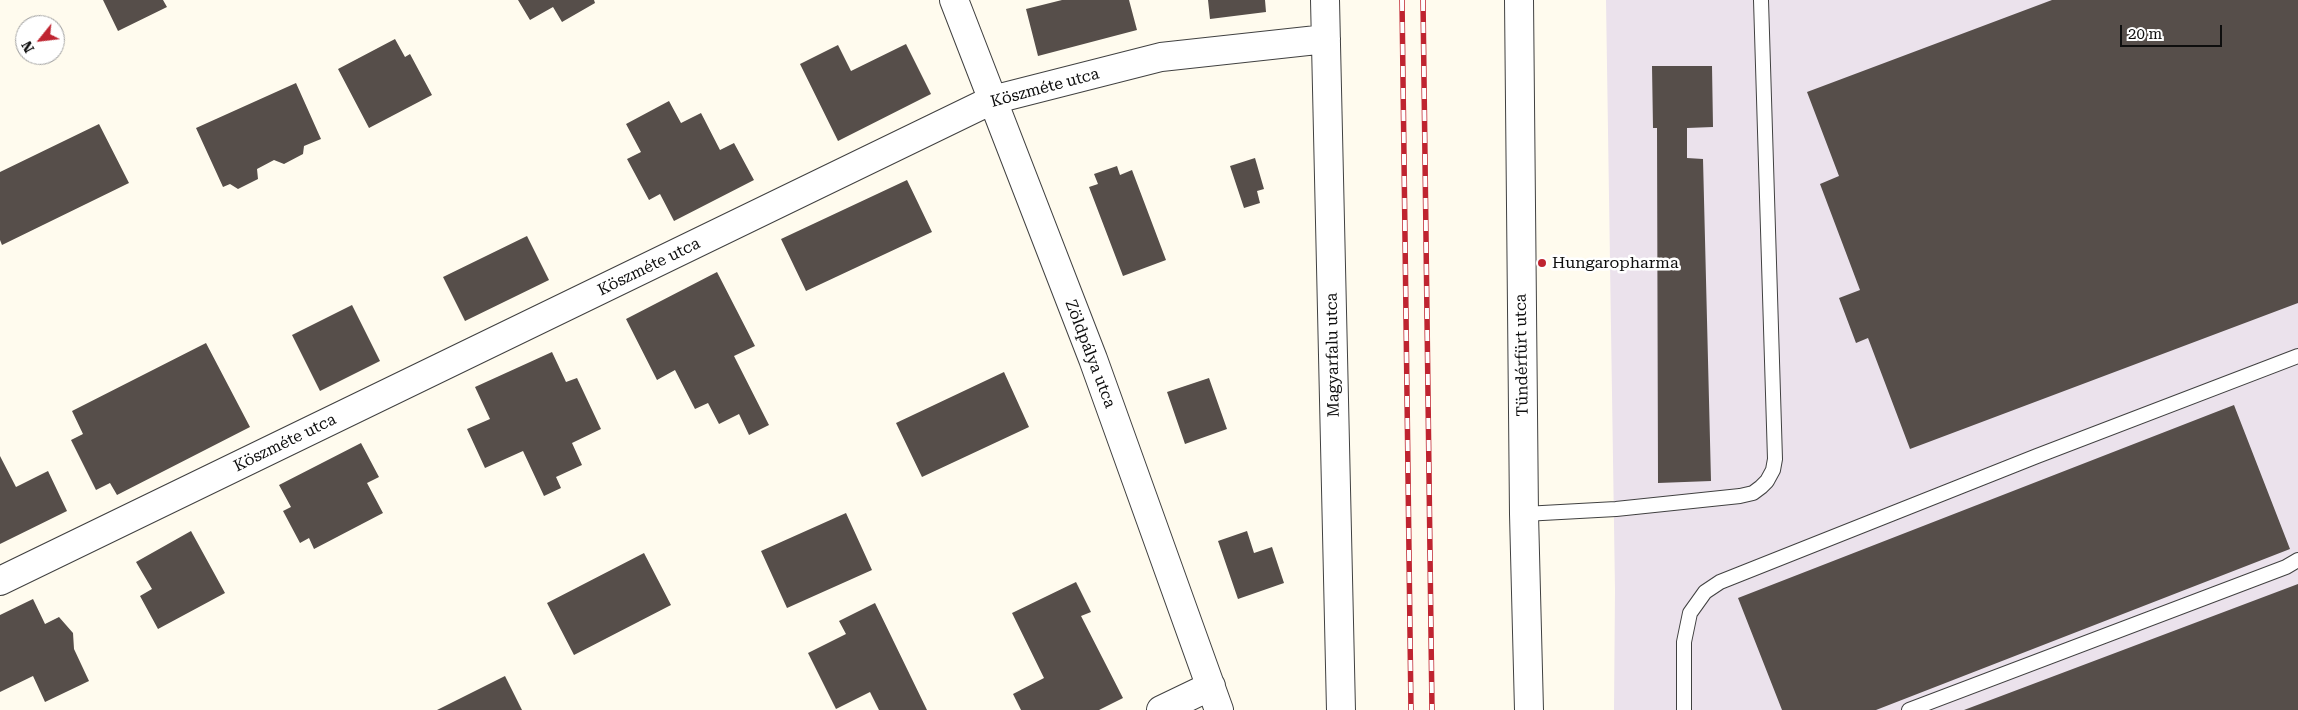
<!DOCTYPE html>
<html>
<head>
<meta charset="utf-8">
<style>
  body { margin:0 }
  #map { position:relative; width:2298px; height:710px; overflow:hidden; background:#fffbee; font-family:"Roboto Serif",serif }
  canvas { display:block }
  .north { position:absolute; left:15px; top:15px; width:50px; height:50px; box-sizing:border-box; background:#fff; border:1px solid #9f9f9f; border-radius:50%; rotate:241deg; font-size:14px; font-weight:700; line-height:20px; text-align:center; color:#0e0e0e }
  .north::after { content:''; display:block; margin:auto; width:18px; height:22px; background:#bf2430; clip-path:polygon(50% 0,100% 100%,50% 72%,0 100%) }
  .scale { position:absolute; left:2120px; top:25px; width:102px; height:22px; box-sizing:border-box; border:2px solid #0e0e0e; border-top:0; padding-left:6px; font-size:15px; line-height:18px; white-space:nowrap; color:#0e0e0e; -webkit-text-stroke:4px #fff; paint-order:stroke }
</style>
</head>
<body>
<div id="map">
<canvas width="2298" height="710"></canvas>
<div class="north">N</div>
<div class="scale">20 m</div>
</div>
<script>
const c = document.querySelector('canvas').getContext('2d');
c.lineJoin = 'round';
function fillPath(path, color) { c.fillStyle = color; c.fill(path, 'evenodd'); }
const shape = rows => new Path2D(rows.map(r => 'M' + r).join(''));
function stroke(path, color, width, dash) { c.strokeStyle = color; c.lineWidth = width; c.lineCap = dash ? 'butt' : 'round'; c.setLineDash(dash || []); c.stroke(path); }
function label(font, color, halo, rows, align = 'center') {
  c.font = font + ' "Roboto Serif",serif'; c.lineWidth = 5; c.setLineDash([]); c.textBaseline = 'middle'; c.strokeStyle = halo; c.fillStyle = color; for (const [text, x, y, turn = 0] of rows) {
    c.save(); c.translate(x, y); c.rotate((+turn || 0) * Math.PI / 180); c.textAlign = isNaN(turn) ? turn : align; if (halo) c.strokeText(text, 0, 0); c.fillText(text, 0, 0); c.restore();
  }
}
fillPath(shape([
  [1606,0,2298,0,2298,710,1614,710,1615,590]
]), '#ebe2ec');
fillPath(shape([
  [103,0,163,0,167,7,118,31],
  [518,0,594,0,595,3,562,22,553,7,530,20],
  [1062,0,1129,0,1137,30,1038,56,1026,9],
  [1208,0,1265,0,1266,12,1210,19],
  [2052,0,2298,0,2298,303,1910,449,1868,338,1856,343,1839,298,1860,290,1820,184,1839,176,1807,92],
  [395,39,405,57,410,54,432,95,369,128,338,69],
  [906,44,931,94,838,141,800,64,838,45,851,71],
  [1652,66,1712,66,1713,127,1687,128,1687,158,1703,159,1711,481,1658,483,1657,128,1653,128],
  [296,83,321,139,304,146,303,154,284,164,274,160,257,169,258,179,238,189,230,184,223,187,196,128],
  [669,101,681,123,701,113,720,150,734,143,754,180,674,221,660,194,649,200,627,159,641,152,626,124],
  [99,124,129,183,2,245,0,240,0,172],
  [1255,158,1264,189,1257,191,1260,203,1244,208,1230,166],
  [1117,166,1120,175,1132,170,1166,260,1123,276,1089,187,1098,184,1094,174],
  [907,180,932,232,806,291,781,239],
  [527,236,549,280,465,321,443,277],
  [717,272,755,346,734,356,769,425,749,435,739,414,719,424,708,403,695,409,675,370,657,380,626,319],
  [352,305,380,361,320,391,292,335],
  [206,343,250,427,117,495,110,483,96,490,71,440,83,434,72,411],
  [552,352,566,382,577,378,601,429,572,443,582,465,556,477,561,488,544,496,523,451,485,468,467,429,490,419,475,387],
  [1004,372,1029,427,922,477,896,423],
  [1209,378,1227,429,1185,444,1167,392],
  [2234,405,2290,549,1876,710,1782,710,1738,598],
  [361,443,379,477,367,483,383,513,314,549,309,538,300,543,283,511,291,507,279,485],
  [0,456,16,487,48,471,67,511,0,544],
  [846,513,872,570,787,608,761,551],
  [191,531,225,593,158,629,140,596,152,589,136,562],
  [1247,531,1254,553,1272,547,1284,583,1238,599,1218,541],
  [644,553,671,605,574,655,547,603],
  [1076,582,1091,612,1081,616,1123,698,1099,710,1021,710,1013,694,1044,678,1012,613],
  [2298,584,2298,710,1964,710],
  [33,599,45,624,59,617,73,633,74,649,89,681,45,702,33,676,0,692,0,615],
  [875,603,927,710,879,710,870,692,836,709,808,653,846,634,839,621],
  [505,676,522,710,437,710]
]), '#564e4a');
const service = shape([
  [1524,514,1616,509,1740,496,1753,493,1761,487,1767,481,1773,470,1775,459,1761,0],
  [1684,710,1684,642,1690,613,1705,592,1720,582,2037,456,2298,356],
  [1909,710,2286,567,2298,560]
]);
const minor = shape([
  [954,0,1093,359,1219,710],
  [1325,0,1341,710],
  [0,581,992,100,1161,57,1326,39],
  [1161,710,1211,686]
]);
const tertiary = shape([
  [1519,0,1524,514,1529,710]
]);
stroke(service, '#414141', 16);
stroke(minor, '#414141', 30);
stroke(tertiary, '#414141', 30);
stroke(service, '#fff', 14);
stroke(minor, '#fff', 28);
stroke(tertiary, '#fff', 28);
const rail = shape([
  [1402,0,1411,710],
  [1423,0,1432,710]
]);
stroke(rail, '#bf2430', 5.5);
stroke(rail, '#fff', 4, [11]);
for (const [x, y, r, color] of [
  [1542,263,5,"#bf2430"]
]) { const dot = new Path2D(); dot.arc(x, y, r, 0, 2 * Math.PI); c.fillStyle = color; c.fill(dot); stroke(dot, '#fff', 2); }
label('16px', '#0e0e0e', '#fff', [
  ["Köszméte utca",1045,88,-15],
  ["Köszméte utca",649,267,-26],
  ["Zöldpálya utca",1090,354,69],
  ["Magyarfalu utca",1333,355,-91],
  ["Tündérfürt utca",1522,355,-91],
  ["Köszméte utca",285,443,-26]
]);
label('16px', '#0e0e0e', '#fff', [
  ["Hungaropharma",1552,263]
], 'left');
</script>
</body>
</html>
